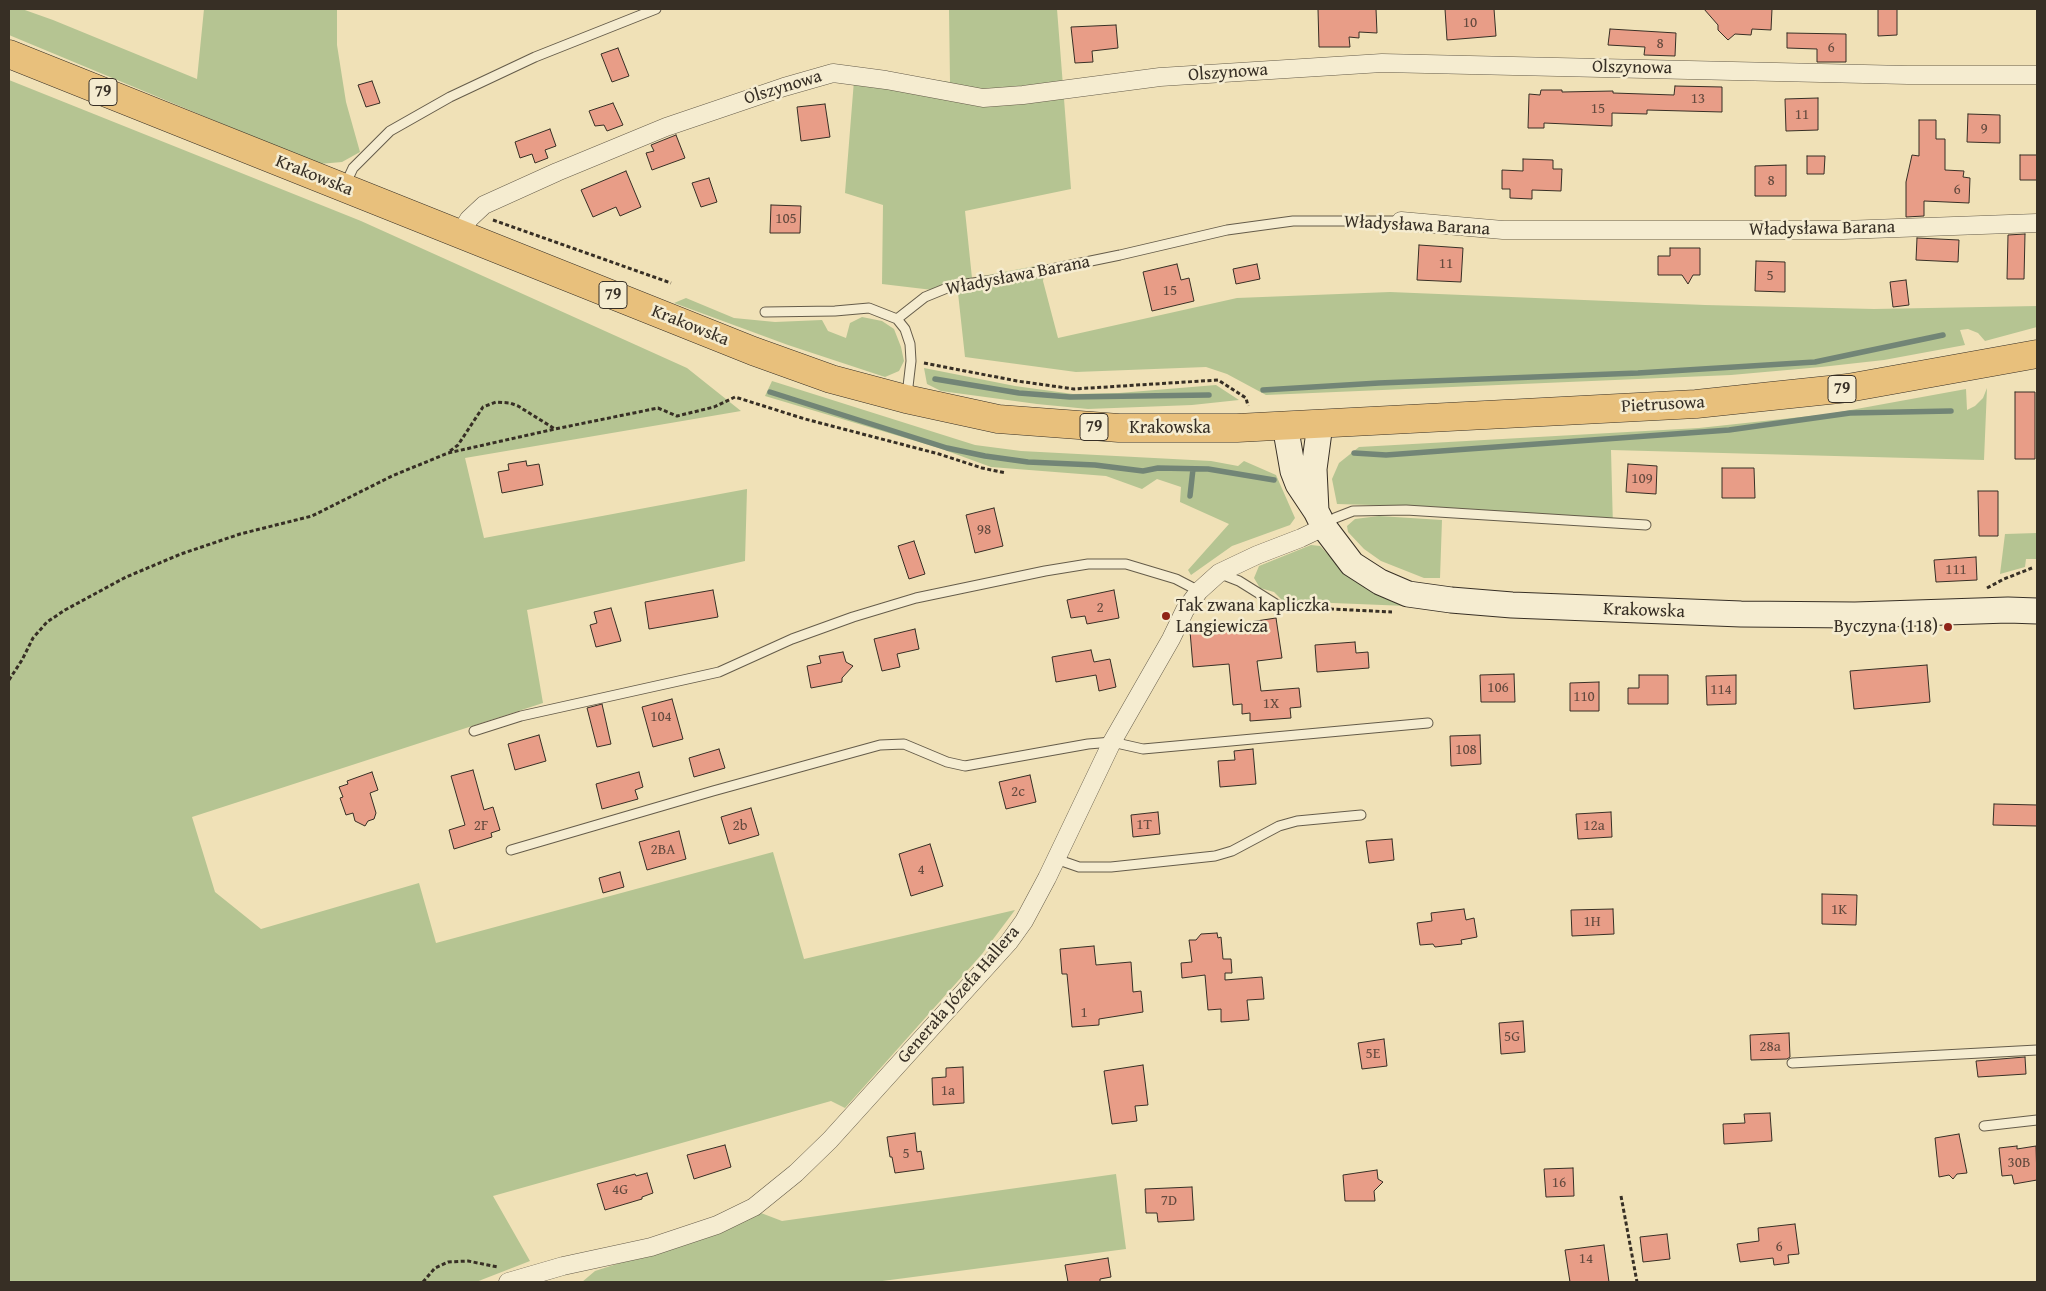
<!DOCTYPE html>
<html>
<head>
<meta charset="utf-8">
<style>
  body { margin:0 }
  #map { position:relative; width:2046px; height:1291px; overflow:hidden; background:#f0e1b7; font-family:"Gentium Book Plus",serif }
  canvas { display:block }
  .frame { position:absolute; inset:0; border:10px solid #372f25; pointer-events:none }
</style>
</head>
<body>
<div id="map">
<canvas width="2046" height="1291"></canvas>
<div class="frame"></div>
</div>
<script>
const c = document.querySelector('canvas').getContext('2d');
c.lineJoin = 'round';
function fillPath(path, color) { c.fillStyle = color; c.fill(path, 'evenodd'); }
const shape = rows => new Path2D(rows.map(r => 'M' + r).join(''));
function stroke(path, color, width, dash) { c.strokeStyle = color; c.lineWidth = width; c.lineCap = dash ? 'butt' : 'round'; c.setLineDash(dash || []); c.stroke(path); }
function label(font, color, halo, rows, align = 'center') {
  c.font = font + ' "Gentium Book Plus",serif'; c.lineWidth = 5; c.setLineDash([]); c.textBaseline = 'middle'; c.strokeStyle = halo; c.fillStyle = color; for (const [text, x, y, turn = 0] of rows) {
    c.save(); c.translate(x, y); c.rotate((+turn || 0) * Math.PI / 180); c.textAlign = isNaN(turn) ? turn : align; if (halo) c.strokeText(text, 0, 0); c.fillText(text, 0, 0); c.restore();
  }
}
fillPath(shape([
  [9,9,22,9,53,20,197,79,204,9,337,9,337,45,346,102,360,152,342,162,319,164,9,35],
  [949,9,1057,9,1071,189,965,211,972,278,1046,264,1043,281,1058,338,1237,298,1390,292,1705,305,1874,309,2037,306,2037,327,1985,341,1978,333,1968,329,1960,330,1965,345,1884,360,1821,367,1731,375,1266,395,1227,374,1206,367,1076,372,965,357,958,293,882,284,883,205,845,193,855,68,950,82],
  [9,80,361,221,687,368,741,411,465,458,484,538,747,489,745,561,527,610,543,703,192,817,215,892,261,929,419,883,436,943,773,852,804,959,1015,910,982,954,845,1108,831,1101,493,1196,530,1261,476,1282,9,1282],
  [686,298,734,318,775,322,822,320,828,331,846,338,850,323,862,317,882,321,894,329,901,347,904,361,899,371,885,377,788,345,674,303],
  [924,368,1015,386,1073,394,1119,393,1216,385,1239,400,1192,405,1088,409,1037,404,941,391,927,384],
  [772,381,975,445,1021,451,1211,461,1238,466,1244,461,1276,475,1295,518,1290,525,1232,546,1191,575,1188,570,1229,524,1180,502,1181,487,1157,479,1142,489,1106,476,991,467,939,448,765,396],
  [1987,388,1984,460,1611,450,1613,528,1440,507,1337,504,1332,479,1339,463,1359,447,1699,428,1829,414,1966,389,1967,410,1975,406,1983,398],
  [1379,516,1442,520,1440,578,1424,578,1381,561,1364,549,1348,532,1347,526,1355,519],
  [2037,533,2037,559,2026,559,2025,567,2000,574,2005,534],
  [1311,545,1320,546,1342,569,1407,606,1283,601,1274,592,1260,588,1254,578,1259,566],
  [1116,1174,1126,1249,875,1282,582,1282,595,1271,732,1227,761,1213,782,1221]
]), '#b5c492');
stroke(shape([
  [935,379,1019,393,1070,397,1209,395],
  [1263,390,1379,383,1638,373,1815,362,1943,335],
  [770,392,947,448,985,456,1028,462,1095,465,1143,471,1158,468,1208,469,1274,480],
  [1354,453,1386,455,1729,430,1850,413,1951,411],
  [1190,496,1193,469]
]), '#728576', 5.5);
const building = shape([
  [1318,9,1376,9,1377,33,1359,32,1359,38,1349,37,1350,47,1319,47,1318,9],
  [1445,9,1494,9,1496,36,1447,40,1445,9],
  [1704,9,1772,9,1771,30,1752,29,1751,35,1735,34,1728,40,1718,30,1718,25,1704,9],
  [1878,9,1897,9,1897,35,1878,36,1878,9],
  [1116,25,1118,48,1092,51,1093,62,1075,63,1071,27,1116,25],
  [1610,29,1676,33,1675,56,1644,55,1645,47,1608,45,1610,29],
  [1787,33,1846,34,1846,62,1817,62,1817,49,1787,48,1787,33],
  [618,48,629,76,612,82,601,54,618,48],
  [372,81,380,103,366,107,358,85,372,81],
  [1675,86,1722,87,1722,112,1647,110,1647,114,1612,113,1612,126,1544,123,1544,128,1528,128,1529,94,1540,95,1541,90,1562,90,1562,92,1613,91,1613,93,1674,95,1675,86],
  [1818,98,1818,130,1786,131,1785,99,1818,98],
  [613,103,623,125,607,131,604,125,595,126,589,111,613,103],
  [825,104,830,137,801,141,797,107,825,104],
  [1968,114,2000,115,2000,143,1967,142,1968,114],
  [1919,120,1936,120,1936,139,1945,139,1945,170,1964,171,1963,177,1970,178,1969,203,1924,201,1924,216,1906,217,1906,182,1912,155,1919,156,1919,120],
  [550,129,556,146,545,150,548,158,535,163,532,154,520,158,515,142,550,129],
  [676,135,685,158,652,170,646,153,654,151,651,145,676,135],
  [2020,155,2037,155,2037,180,2020,180,2020,155],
  [1807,156,1825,156,1824,174,1807,174,1807,156],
  [1523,159,1553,160,1553,169,1562,169,1561,191,1532,190,1532,199,1510,198,1510,189,1502,189,1502,170,1523,171,1523,159],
  [1786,165,1786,196,1755,196,1755,166,1786,165],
  [626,171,641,207,620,216,616,207,593,217,581,190,626,171],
  [709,178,717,202,701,207,692,183,709,178],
  [771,205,801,206,800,233,770,233,771,205],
  [2025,234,2024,279,2007,279,2008,235,2025,234],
  [1917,238,1959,240,1958,262,1916,260,1917,238],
  [1419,245,1463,248,1461,282,1417,280,1419,245],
  [1670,248,1700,248,1700,275,1693,275,1688,284,1682,275,1658,275,1658,256,1670,256,1670,248],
  [1756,261,1785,262,1785,292,1755,291,1756,261],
  [1177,264,1181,280,1189,278,1194,301,1152,311,1143,272,1177,264],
  [1257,264,1260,279,1236,284,1233,269,1257,264],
  [1906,280,1909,305,1893,307,1890,282,1906,280],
  [2015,392,2035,392,2035,459,2015,459,2015,392],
  [526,461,527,466,539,464,543,485,502,493,498,472,509,470,508,464,526,461],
  [1628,464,1657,466,1656,494,1626,492,1628,464],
  [1722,468,1754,468,1755,498,1722,498,1722,468],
  [1978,491,1998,491,1998,536,1979,536,1978,491],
  [994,508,1003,546,975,553,966,515,994,508],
  [914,541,925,574,909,579,898,546,914,541],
  [1976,557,1977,580,1936,582,1934,560,1976,557],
  [713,590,718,617,649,629,645,602,713,590],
  [1114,590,1119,618,1087,624,1085,616,1071,618,1067,600,1114,590],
  [611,608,621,641,596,647,590,625,597,623,594,612,611,608],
  [1276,618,1282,658,1257,661,1261,691,1299,688,1301,707,1290,708,1291,718,1250,721,1250,713,1242,714,1242,704,1233,705,1229,664,1193,667,1190,631,1276,618],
  [915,629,919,649,897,654,900,667,882,671,874,639,915,629],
  [1355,642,1356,653,1368,652,1369,668,1317,672,1315,645,1355,642],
  [1091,650,1094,662,1110,659,1116,687,1099,691,1096,675,1056,682,1052,657,1091,650],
  [843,652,846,662,853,666,842,678,842,682,811,688,807,666,821,663,819,656,843,652],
  [1927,665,1930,702,1854,709,1850,671,1927,665],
  [1514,674,1515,702,1481,702,1480,675,1514,674],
  [1639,675,1668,675,1668,704,1628,704,1628,688,1639,688,1639,675],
  [1736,675,1736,704,1707,705,1706,676,1736,675],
  [1599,682,1599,711,1570,711,1570,683,1599,682],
  [672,699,683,739,653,747,642,707,672,699],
  [602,704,611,744,597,747,587,708,602,704],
  [539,735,546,761,515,770,508,744,539,735],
  [1480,735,1481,764,1451,766,1450,736,1480,735],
  [719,749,725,768,694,777,689,758,719,749],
  [1253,749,1256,784,1220,787,1218,761,1235,760,1234,751,1253,749],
  [473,770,484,810,493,807,500,830,491,833,492,837,454,849,449,830,465,825,451,776,473,770],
  [372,772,378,790,370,793,376,813,374,819,368,821,365,826,355,821,353,813,346,815,340,798,343,797,339,787,348,784,347,781,372,772],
  [639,772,643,787,635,790,638,799,602,809,596,784,639,772],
  [1030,775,1036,802,1006,809,999,782,1030,775],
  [1994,804,2037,805,2037,826,1993,825,1994,804],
  [751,808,759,835,729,844,721,817,751,808],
  [1158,812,1160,834,1133,837,1131,815,1158,812],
  [1611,812,1612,837,1578,839,1576,814,1611,812],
  [679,831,686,859,647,870,639,842,679,831],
  [1392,839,1394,860,1369,863,1366,841,1392,839],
  [930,844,943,886,911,896,899,854,930,844],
  [620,872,624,887,603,893,599,878,620,872],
  [1822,894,1857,895,1856,925,1822,924,1822,894],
  [1464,909,1466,920,1474,918,1477,937,1461,940,1462,944,1435,947,1433,944,1420,945,1417,923,1432,921,1431,913,1464,909],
  [1613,909,1614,934,1572,936,1571,910,1613,909],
  [1217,933,1218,938,1221,937,1223,959,1231,959,1232,973,1225,973,1225,980,1262,977,1264,999,1247,1000,1249,1020,1221,1022,1221,1009,1208,1010,1205,975,1182,978,1181,963,1192,962,1189,940,1196,940,1201,934,1217,933],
  [1094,946,1096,965,1131,962,1133,992,1141,991,1143,1012,1099,1019,1099,1025,1072,1027,1067,974,1062,974,1060,949,1094,946],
  [1523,1021,1525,1052,1501,1054,1499,1023,1523,1021],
  [1789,1033,1790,1057,1787,1059,1751,1060,1750,1035,1789,1033],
  [1384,1039,1387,1066,1362,1069,1358,1043,1384,1039],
  [2025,1057,2026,1074,1978,1077,1976,1061,2025,1057],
  [1143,1065,1148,1105,1135,1106,1137,1121,1112,1124,1104,1071,1143,1065],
  [963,1067,964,1103,933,1105,932,1078,946,1077,946,1068,963,1067],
  [1770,1113,1772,1141,1724,1144,1723,1124,1745,1123,1744,1114,1770,1113],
  [915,1133,917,1152,921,1151,924,1169,895,1173,892,1157,890,1157,887,1137,915,1133],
  [1959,1134,1967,1173,1957,1174,1953,1179,1949,1175,1939,1177,1935,1138,1959,1134],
  [725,1145,731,1167,694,1179,687,1155,725,1145],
  [2017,1146,2017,1149,2036,1146,2037,1180,2014,1184,2012,1175,2002,1176,1999,1148,2017,1146],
  [1573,1168,1574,1196,1546,1197,1544,1169,1573,1168],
  [1377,1170,1378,1179,1383,1182,1374,1191,1375,1201,1345,1201,1343,1175,1377,1170],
  [647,1173,653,1193,642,1197,642,1199,605,1210,597,1184,635,1174,636,1176,647,1173],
  [1192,1187,1194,1220,1158,1222,1157,1213,1146,1213,1145,1189,1192,1187],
  [1795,1224,1799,1254,1788,1255,1789,1263,1774,1265,1773,1258,1740,1262,1737,1244,1759,1241,1758,1228,1795,1224],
  [1667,1234,1670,1259,1643,1262,1640,1237,1667,1234],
  [1604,1245,1609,1282,1570,1282,1565,1250,1604,1245],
  [1108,1258,1111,1277,1100,1279,1100,1282,1068,1282,1065,1265,1108,1258]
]);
fillPath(building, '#e89d87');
stroke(building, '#372f25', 1);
const lane = shape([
  [345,185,353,168,390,131,450,97,535,57,656,9],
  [765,312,835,311,869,308,897,319],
  [907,395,911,361,910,344,905,329,897,319,925,297,952,286,1008,278,1120,255,1227,230,1293,221,1401,221],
  [1326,525,1335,518,1353,511,1406,510,1646,525],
  [1221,574,1239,581,1279,606],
  [474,731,521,716,719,672,792,639,853,617,916,598,1045,571,1088,564,1126,564,1176,579,1199,591],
  [511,850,713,791,880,745,904,744,947,762,965,766,1088,744,1112,742,1143,749,1428,723],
  [1056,859,1079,867,1111,867,1215,856,1232,851,1279,826,1297,821,1361,815],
  [1792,1063,2037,1050],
  [1984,1126,2037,1120]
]);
const street = shape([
  [1401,221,1503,230,1843,230,2037,223],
  [460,234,469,219,484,205,557,172,666,127,784,87,833,73,886,80,983,98,1023,95,1160,77,1382,63,1908,75,2037,75],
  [508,1282,563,1266,651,1247,717,1225,754,1207,796,1173,830,1140,1009,942,1024,921,1047,878,1112,742,1171,639,1185,610,1199,591,1219,573,1257,555,1301,538,1324,527]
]);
const secondary = shape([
  [1285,425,1293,471,1298,484,1316,511,1324,527,1352,564,1380,582,1408,594,1451,600,1512,605,1741,614,1855,615,2008,610,2037,611],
  [1316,511,1314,469,1320,424]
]);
const primary = shape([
  [9,54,753,351,831,379,906,399,998,419,1119,428,1237,428,1696,404,1848,388,2037,354]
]);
stroke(lane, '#655c4a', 11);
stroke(street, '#655c4a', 19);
stroke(secondary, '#372f25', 27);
stroke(primary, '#372f25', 29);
stroke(shape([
  [493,220,671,283],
  [924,363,1017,381,1074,389,1218,380,1246,398,1248,406],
  [450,451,458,445,483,407,496,402,510,403,518,406,555,429],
  [1987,588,2004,579,2032,568],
  [1291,607,1392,612],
  [9,680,22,660,33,638,47,622,65,610,126,577,181,554,240,534,312,516,392,476,448,453,555,429,658,408,677,416,714,407,735,397,805,419,939,454,982,468,1006,473],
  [1621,1196,1637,1282],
  [423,1282,435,1268,448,1262,468,1261,498,1267]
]), '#372f25', 3, [4, 2.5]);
stroke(lane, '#f5ecd0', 9);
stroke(street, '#f5ecd0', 18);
stroke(secondary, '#f5ecd0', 25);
stroke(primary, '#e8c07c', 28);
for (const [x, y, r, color] of [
  [1166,616,5,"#8f2418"],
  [1948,627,5,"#8f2418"]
]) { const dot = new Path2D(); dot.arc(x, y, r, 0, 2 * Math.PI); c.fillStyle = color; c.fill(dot); stroke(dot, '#f5ecd0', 2); }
label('15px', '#634a3e', null, [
  ["10",1470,23],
  ["8",1660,44],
  ["6",1831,48],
  ["13",1698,99],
  ["15",1598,109],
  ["11",1802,115],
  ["9",1984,129],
  ["8",1771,181],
  ["6",1957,190],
  ["105",786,219],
  ["11",1446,264],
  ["5",1770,276],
  ["15",1170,291],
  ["109",1642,479],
  ["98",984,530],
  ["111",1956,570],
  ["2",1100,608],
  ["106",1498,688],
  ["114",1721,690],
  ["110",1584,697],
  ["1X",1271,704],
  ["104",661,717],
  ["108",1466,750],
  ["2c",1018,792],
  ["1T",1144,825],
  ["2F",481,826],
  ["2b",740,826],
  ["12a",1594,826],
  ["2BA",663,850],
  ["4",921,870],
  ["1K",1839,910],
  ["1H",1592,922],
  ["1",1084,1013],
  ["5G",1512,1037],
  ["28a",1770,1047],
  ["5E",1373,1054],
  ["1a",948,1091],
  ["5",906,1154],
  ["30B",2019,1163],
  ["16",1559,1183],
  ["4G",620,1190],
  ["7D",1169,1201],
  ["6",1779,1247],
  ["14",1586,1259]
]);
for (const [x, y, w] of [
  [103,92,28],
  [613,295,28],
  [1842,389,28],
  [1094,427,28]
]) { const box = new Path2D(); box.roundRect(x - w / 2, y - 13.5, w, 27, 4); c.fillStyle = '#f5ecd0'; c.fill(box); stroke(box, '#372f25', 1); }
label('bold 16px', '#372f25', null, [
  ["79",103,92],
  ["79",613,295],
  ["79",1842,389],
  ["79",1094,427]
]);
label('18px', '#372f25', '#f5ecd0', [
  ["Olszynowa",1632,68,1],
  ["Olszynowa",1228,73,-4],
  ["Olszynowa",783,88,-17],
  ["Krakowska",314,176,22],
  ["Władysława Barana",1417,226,3],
  ["Władysława Barana",1822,229,-1],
  ["Władysława Barana",1018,276,-11],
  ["Krakowska",690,326,22],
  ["Pietrusowa",1663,405,-3],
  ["Krakowska",1170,428],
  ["Krakowska",1644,611,2],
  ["Generała Józefa Hallera",959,995,-49]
]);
label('18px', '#372f25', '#f5ecd0', [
  ["Tak zwana kapliczka",1176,606],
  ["Langiewicza",1176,627],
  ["Byczyna (118)",1938,627,"right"]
], 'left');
</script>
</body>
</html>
